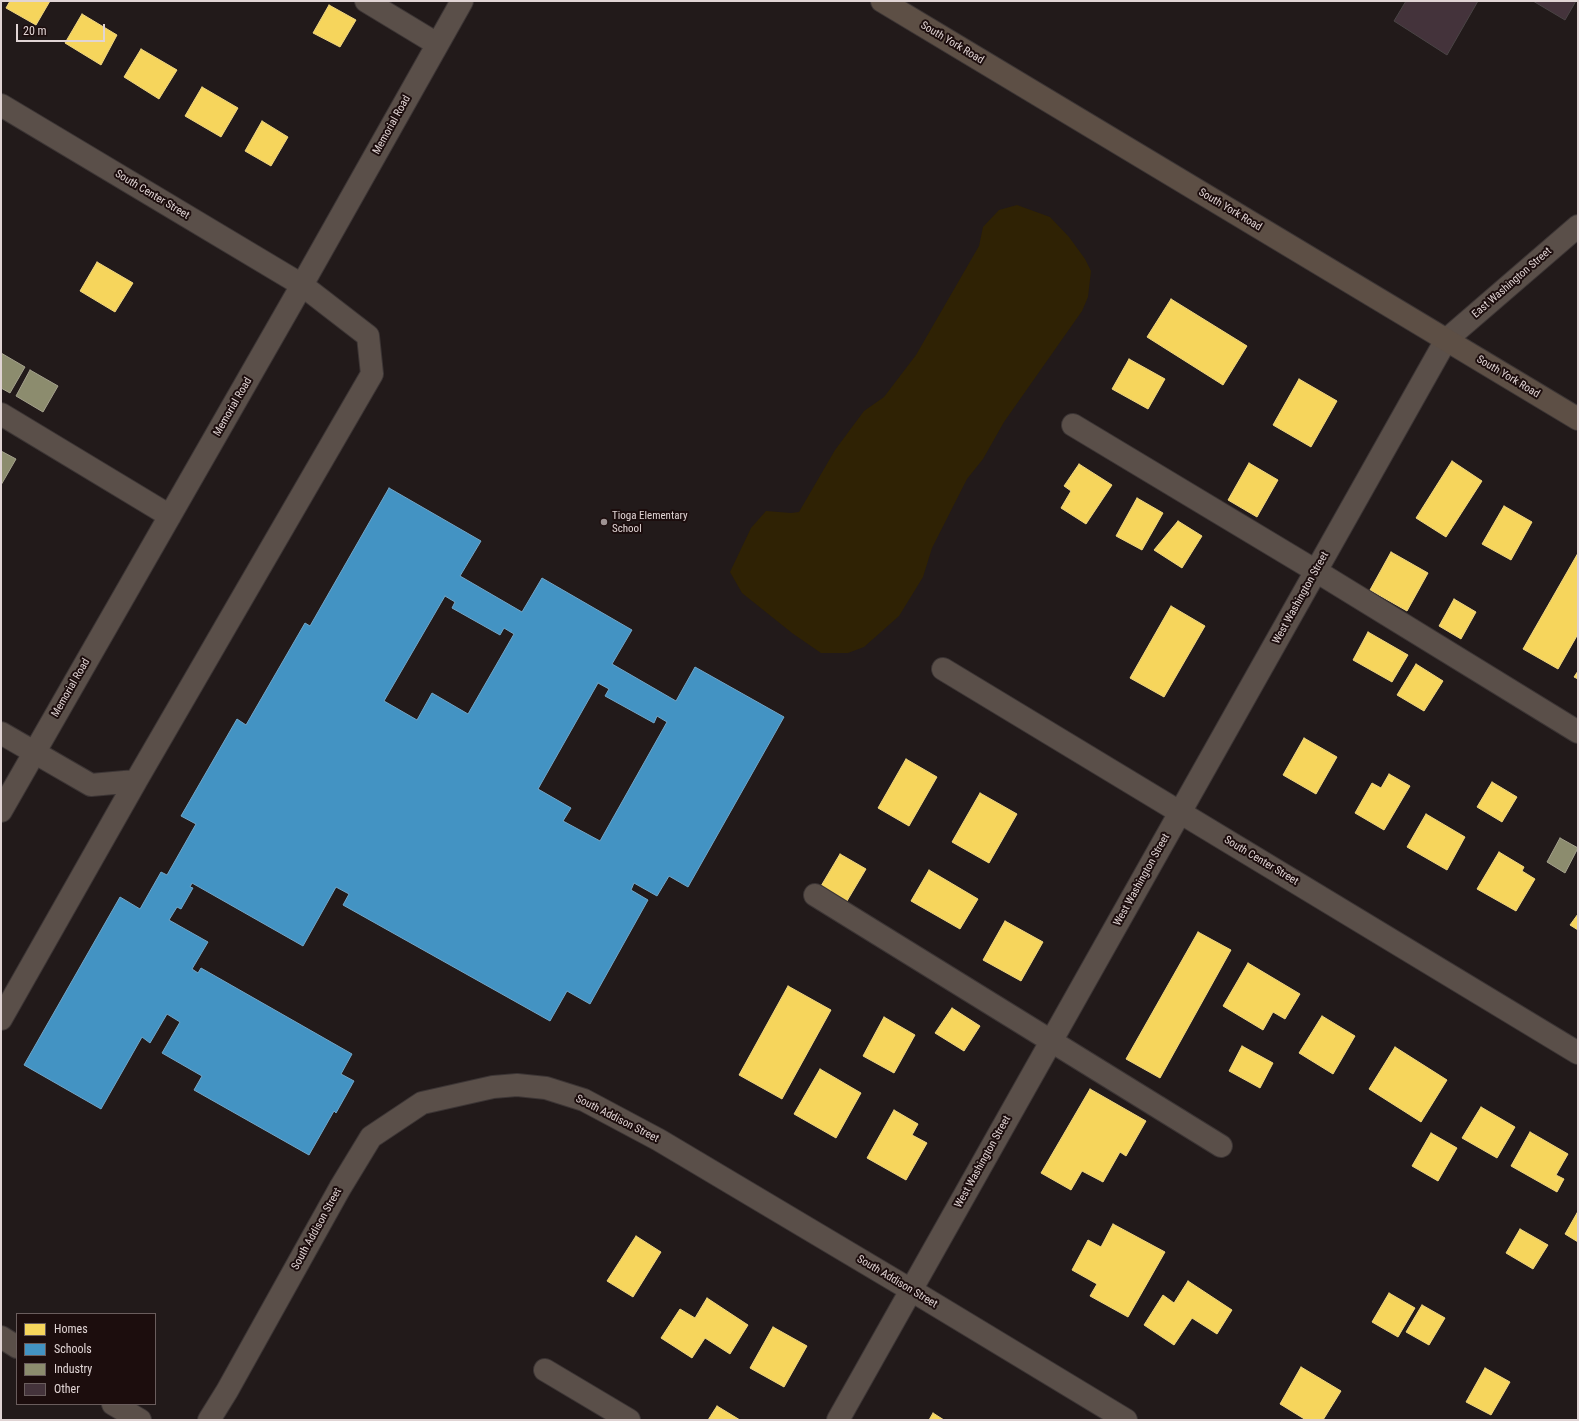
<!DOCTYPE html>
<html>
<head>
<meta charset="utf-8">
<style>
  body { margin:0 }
  #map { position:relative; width:1579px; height:1421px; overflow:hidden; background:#221a1a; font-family:"Roboto Condensed",sans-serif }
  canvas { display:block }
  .frame { position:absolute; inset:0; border:2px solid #e0d4d4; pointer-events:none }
  .legend { position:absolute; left:16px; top:1313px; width:140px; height:92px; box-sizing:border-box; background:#1c0d0d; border:1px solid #6a5d5d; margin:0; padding:5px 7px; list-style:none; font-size:12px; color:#e0d4d4 }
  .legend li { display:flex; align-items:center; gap:8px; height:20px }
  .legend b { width:20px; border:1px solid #6a5d5d }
  .scale { position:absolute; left:16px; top:24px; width:89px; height:18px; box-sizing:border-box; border:2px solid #e0d4d4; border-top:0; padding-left:5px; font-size:12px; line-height:14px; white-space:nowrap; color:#e0d4d4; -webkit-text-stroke:3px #1c0d0d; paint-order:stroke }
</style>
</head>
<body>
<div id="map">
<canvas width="1579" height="1421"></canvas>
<div class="frame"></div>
<ul class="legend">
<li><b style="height:11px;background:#f6d55c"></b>Homes</li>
<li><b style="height:11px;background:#4393c3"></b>Schools</li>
<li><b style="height:11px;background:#8c8c6e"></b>Industry</li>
<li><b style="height:11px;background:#44333b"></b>Other</li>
</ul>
<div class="scale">20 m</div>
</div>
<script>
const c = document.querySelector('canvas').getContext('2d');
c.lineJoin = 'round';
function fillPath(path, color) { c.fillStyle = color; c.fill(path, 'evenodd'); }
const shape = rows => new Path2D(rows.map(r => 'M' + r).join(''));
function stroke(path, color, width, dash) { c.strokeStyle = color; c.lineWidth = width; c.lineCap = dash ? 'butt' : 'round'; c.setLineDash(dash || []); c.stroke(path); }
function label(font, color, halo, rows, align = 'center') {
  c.font = font + ' "Roboto Condensed",sans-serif'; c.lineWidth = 4; c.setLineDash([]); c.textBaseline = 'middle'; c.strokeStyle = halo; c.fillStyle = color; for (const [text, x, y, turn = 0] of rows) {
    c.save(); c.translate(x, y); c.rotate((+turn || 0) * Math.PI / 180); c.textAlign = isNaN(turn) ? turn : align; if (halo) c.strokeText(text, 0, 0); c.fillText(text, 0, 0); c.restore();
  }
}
fillPath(shape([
  [1017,205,1050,217,1069,237,1085,259,1091,271,1088,297,1082,311,1004,422,983,459,967,479,932,548,923,577,899,616,864,647,848,653,821,653,792,633,742,593,730,572,751,528,766,511,791,513,799,512,835,450,864,411,884,397,916,355,979,246,983,227,999,210]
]), '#2f2204');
const homes = shape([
  [10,1,50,1,36,25,6,8,10,1],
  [329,5,356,20,340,47,313,33,329,5],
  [82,14,117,35,101,65,65,43,82,14],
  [141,49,177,70,159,99,124,77,141,49],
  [202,87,238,108,221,137,185,116,202,87],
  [262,121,288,137,271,166,245,151,262,121],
  [97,262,133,283,115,312,80,291,97,262],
  [1171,299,1247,346,1223,385,1147,337,1171,299],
  [1129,359,1165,379,1148,409,1112,389,1129,359],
  [1299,379,1337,401,1311,447,1273,425,1299,379],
  [1452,461,1482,481,1446,537,1416,518,1452,461],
  [1249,463,1278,480,1257,517,1228,500,1249,463],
  [1079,464,1112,485,1086,524,1061,508,1071,491,1064,486,1079,464],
  [1137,498,1163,513,1142,550,1116,536,1137,498],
  [1504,506,1532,522,1511,560,1482,544,1504,506],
  [1178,521,1202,536,1182,568,1154,550,1178,521],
  [1391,552,1428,573,1407,611,1370,590,1391,552],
  [1578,553,1578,634,1558,669,1523,649,1578,553],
  [1454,599,1476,612,1461,639,1439,626,1454,599],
  [1171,606,1205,626,1164,697,1130,678,1171,606],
  [1368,632,1408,655,1392,682,1353,660,1368,632],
  [1416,664,1443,681,1424,711,1397,695,1416,664],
  [1578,671,1578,679,1574,677,1578,671],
  [1304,738,1337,757,1316,794,1283,775,1304,738],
  [906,759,937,777,909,826,878,808,906,759],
  [1389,774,1410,786,1384,830,1355,813,1372,783,1381,788,1389,774],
  [1492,782,1517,797,1502,822,1477,807,1492,782],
  [980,793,1017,814,989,863,952,842,980,793],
  [1426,814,1465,837,1447,870,1407,847,1426,814],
  [1499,852,1524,867,1522,871,1535,879,1516,911,1477,889,1499,852],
  [840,854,866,869,847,901,821,886,840,854],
  [929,870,978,899,960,929,911,901,929,870],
  [1578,914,1578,930,1570,925,1578,914],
  [1005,921,1043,942,1021,981,983,960,1005,921],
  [1198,932,1231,950,1160,1078,1126,1059,1198,932],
  [1248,963,1300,994,1285,1019,1273,1012,1263,1030,1223,1006,1248,963],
  [788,986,831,1010,782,1099,739,1075,788,986],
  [952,1008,980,1026,964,1051,935,1033,952,1008],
  [1322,1016,1355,1036,1333,1074,1299,1053,1322,1016],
  [884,1017,915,1035,894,1073,863,1056,884,1017],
  [1242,1046,1273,1063,1260,1088,1229,1071,1242,1046],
  [1395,1047,1447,1080,1421,1122,1369,1089,1395,1047],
  [820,1069,861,1093,836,1138,794,1114,820,1069],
  [1090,1089,1146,1121,1126,1156,1120,1152,1103,1182,1082,1171,1071,1190,1041,1173,1090,1089],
  [1481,1107,1515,1127,1497,1158,1462,1138,1481,1107],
  [894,1110,918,1124,912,1135,927,1143,906,1180,867,1158,894,1110],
  [1530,1132,1568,1154,1556,1175,1564,1179,1557,1192,1511,1166,1530,1132],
  [1431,1133,1457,1148,1438,1181,1412,1166,1431,1133],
  [1577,1213,1578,1213,1578,1242,1565,1234,1577,1213],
  [1113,1224,1165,1252,1128,1317,1090,1296,1097,1284,1072,1270,1088,1240,1101,1247,1113,1224],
  [1520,1229,1548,1245,1533,1269,1506,1253,1520,1229],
  [636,1236,661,1252,633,1297,607,1281,636,1236],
  [1188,1281,1232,1310,1217,1334,1192,1318,1174,1345,1144,1325,1163,1295,1174,1303,1188,1281],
  [1389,1293,1415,1308,1398,1337,1372,1322,1389,1293],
  [707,1298,748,1325,730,1354,705,1338,692,1358,661,1338,680,1309,695,1318,707,1298],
  [1422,1305,1445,1318,1429,1345,1406,1332,1422,1305],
  [773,1327,807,1346,784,1387,750,1368,773,1327],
  [1301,1367,1341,1391,1323,1420,1306,1420,1280,1404,1301,1367],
  [1485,1368,1510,1382,1491,1415,1466,1402,1485,1368],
  [717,1406,740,1420,708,1420,717,1406],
  [933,1413,944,1420,929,1420,933,1413]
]);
fillPath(homes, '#f6d55c');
stroke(homes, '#efd580', 1);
const schools = shape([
  [389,488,481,541,460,576,522,612,542,578,632,630,612,664,676,701,695,667,784,717,688,887,669,876,657,896,634,883,631,890,648,900,590,1004,567,991,550,1021,343,905,349,894,336,887,303,946,192,883,190,887,193,888,181,909,177,907,169,920,208,942,192,969,198,973,201,968,352,1054,341,1074,354,1081,336,1113,334,1111,309,1155,194,1090,202,1076,162,1053,180,1022,167,1014,150,1043,142,1037,101,1109,24,1065,120,897,140,909,161,872,167,875,196,824,181,816,237,719,246,725,305,623,310,626,389,488],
  [445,596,455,602,452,608,500,635,504,628,514,634,468,714,432,693,417,720,384,701,445,596],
  [598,683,609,689,605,696,654,723,657,716,667,722,600,841,563,821,571,808,538,789,598,683]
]);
fillPath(schools, '#4393c3');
stroke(schools, '#72a6c8', 1);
const industry = shape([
  [1,353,25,367,10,393,1,388,1,353],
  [30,370,58,386,43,412,16,396,30,370],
  [1,451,16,459,1,485,1,451],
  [1560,838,1578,848,1565,873,1547,862,1560,838]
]);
fillPath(industry, '#8c8c6e');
stroke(industry, '#a5a28d', 1);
const building = shape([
  [1406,1,1478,1,1447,55,1394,21,1406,1],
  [1533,1,1576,1,1565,20,1533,1]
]);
fillPath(building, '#44333b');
stroke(building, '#4a4445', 1);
const minor = shape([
  [366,1,437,44],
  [1,105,302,285,368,336,372,374,136,781,91,785,1,733],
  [1,414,170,516],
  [1073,425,1316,571,1578,732],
  [943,669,1578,1053],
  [1,811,302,285,462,1],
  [815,895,1221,1146],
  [1,1019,136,781],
  [1,1337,17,1347],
  [545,1370,629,1420],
  [113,1404,140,1420],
  [209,1420,227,1391,340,1188,371,1137,422,1103,493,1087,517,1085,546,1088,584,1100,659,1140,911,1290,1126,1420],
  [838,1420,1446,340,1578,226]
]);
const major = shape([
  [882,1,1578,419]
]);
stroke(minor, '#3c3535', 24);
stroke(major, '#3c3535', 24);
stroke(minor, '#5a4f49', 22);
stroke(major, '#5d4f45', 22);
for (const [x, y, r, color] of [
  [604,522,4,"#9e9393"]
]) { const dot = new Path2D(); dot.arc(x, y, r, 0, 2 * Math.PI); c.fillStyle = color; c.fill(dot); stroke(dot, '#1c0d0d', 1.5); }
label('11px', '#e0d4d4', '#1c0d0d', [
  ["South York Road",952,43,31],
  ["Memorial Road",392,125,-61],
  ["South Center Street",152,195,31],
  ["South York Road",1230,210,31],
  ["East Washington Street",1512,283,-41],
  ["South York Road",1508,377,31],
  ["Memorial Road",233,407,-60],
  ["West Washington Street",1301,598,-61],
  ["Memorial Road",71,688,-60],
  ["South Center Street",1261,861,31],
  ["West Washington Street",1142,880,-61],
  ["South Addison Street",617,1119,27],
  ["West Washington Street",983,1162,-61],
  ["South Addison Street",317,1229,-61],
  ["South Addison Street",897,1282,31]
]);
label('11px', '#e0d4d4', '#1c0d0d', [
  ["Tioga Elementary",612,516],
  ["School",612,529]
], 'left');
</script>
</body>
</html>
